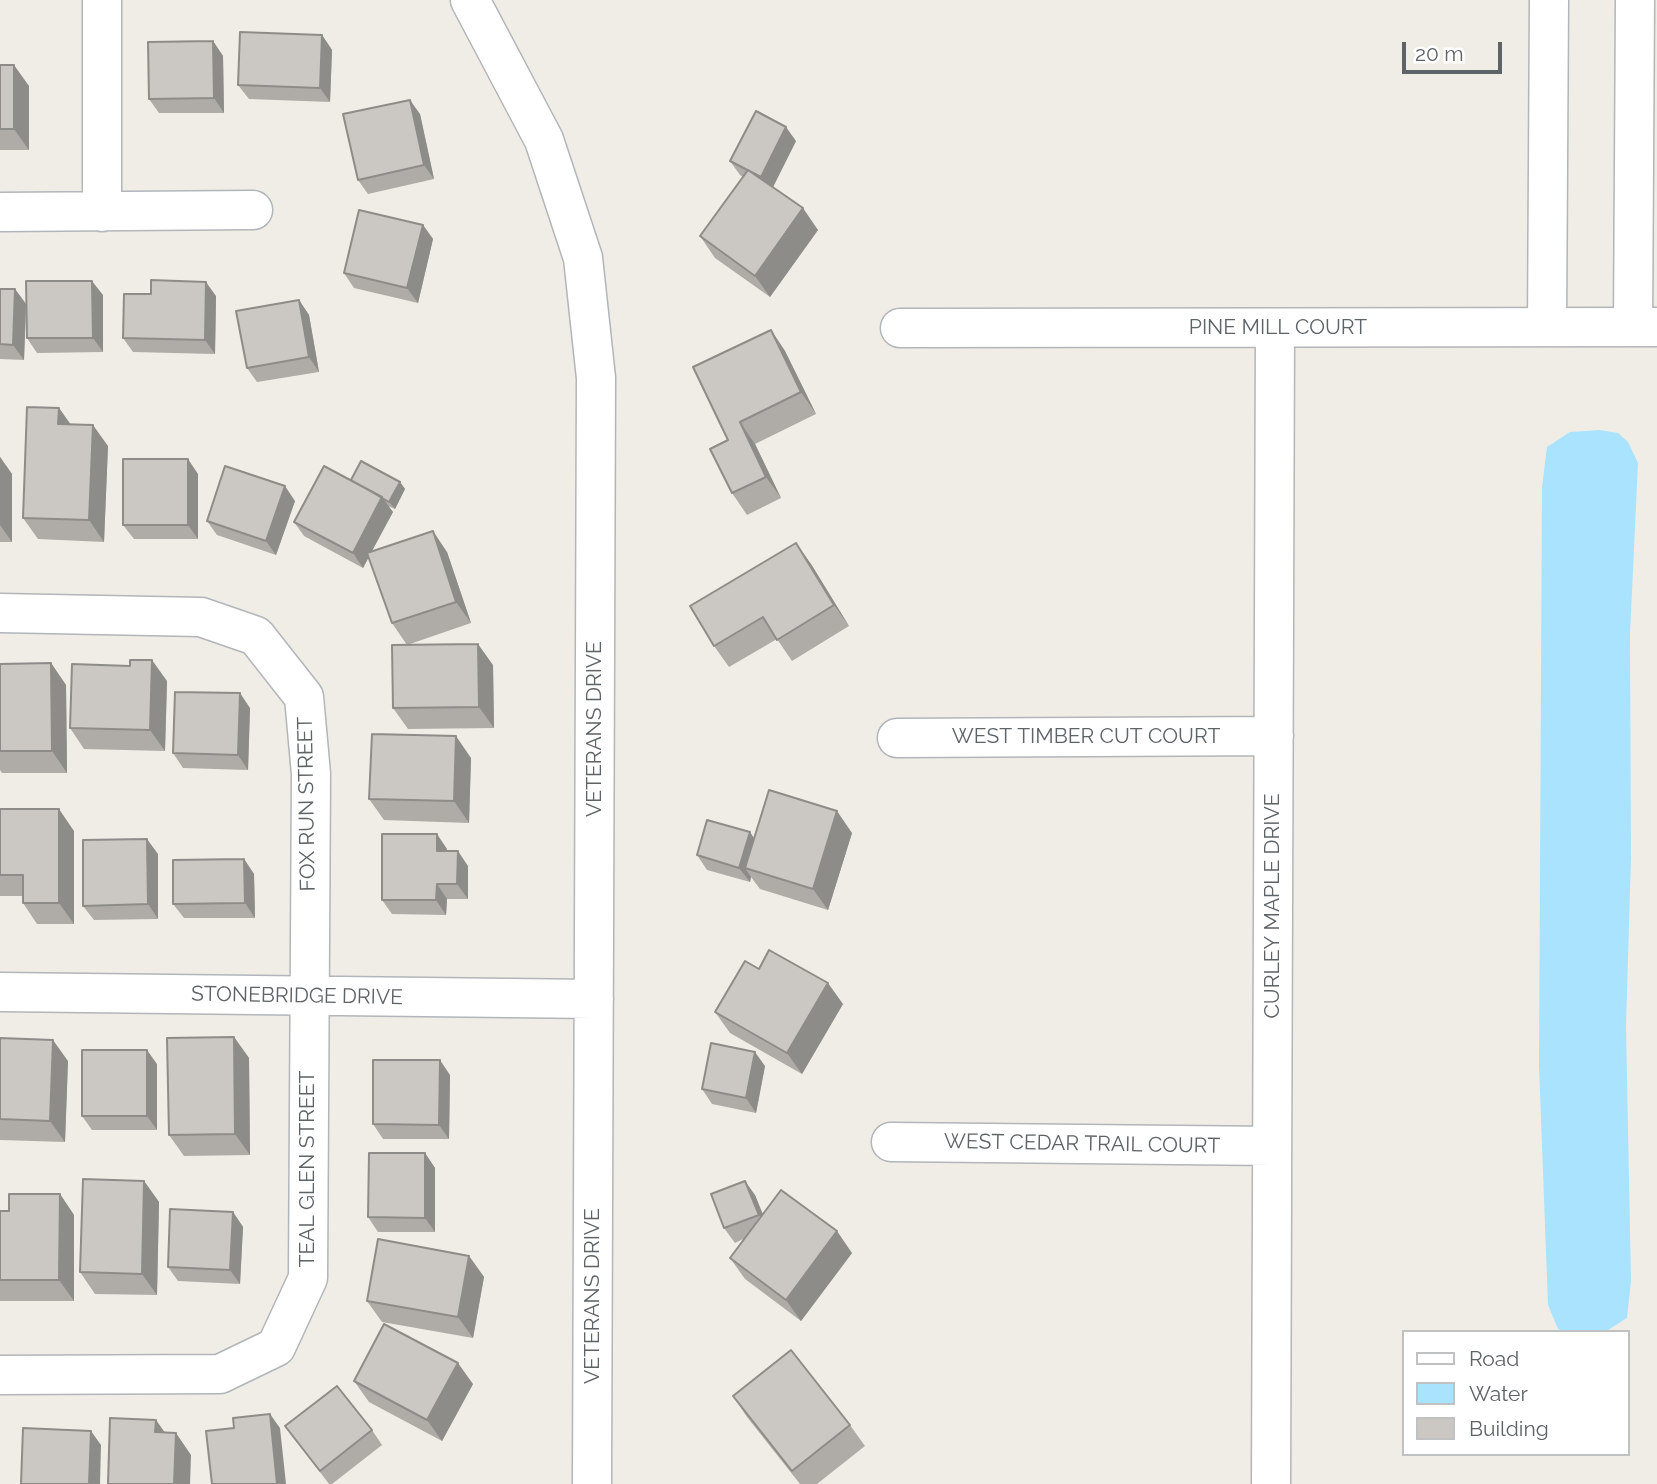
<!DOCTYPE html>
<html>
<head>
<meta charset="utf-8">
<style>
  body { margin:0 }
  #map { position:relative; width:1657px; height:1484px; overflow:hidden; background:#f0ede7; font-family:Raleway,sans-serif }
  canvas { display:block }
  .legend { position:absolute; left:1402px; top:1330px; width:228px; height:126px; box-sizing:border-box; background:#fff; border:2px solid #bfc1c2; margin:0; padding:9px 12px; list-style:none; font-size:21px; color:#5e6367 }
  .legend li { display:flex; align-items:center; gap:14px; height:35px }
  .legend b { width:35px; border:2px solid #bfc1c2 }
  .scale { position:absolute; left:1402px; top:42px; width:100px; height:32px; box-sizing:border-box; border:4px solid #5e6367; border-top:0; padding-left:9px; font-size:21px; line-height:24px; white-space:nowrap; color:#5e6367; -webkit-text-stroke:5px #fff; paint-order:stroke }
</style>
</head>
<body>
<div id="map">
<canvas width="1657" height="1484"></canvas>
<ul class="legend">
<li><b style="height:9px;background:#fff"></b>Road</li>
<li><b style="height:19px;background:#aae3fe"></b>Water</li>
<li><b style="height:19px;background:#cbc8c3"></b>Building</li>
</ul>
<div class="scale">20 m</div>
</div>
<script>
const c = document.querySelector('canvas').getContext('2d');
c.lineJoin = 'round';
function fillPath(path, color) { c.fillStyle = color; c.fill(path, 'evenodd'); }
const shape = rows => new Path2D(rows.map(r => 'M' + r).join(''));
function stroke(path, color, width, dash) { c.strokeStyle = color; c.lineWidth = width; c.lineCap = dash ? 'butt' : 'round'; c.setLineDash(dash || []); c.stroke(path); }
function label(font, color, halo, rows, align = 'center') {
  c.font = font + ' Raleway,sans-serif'; c.lineWidth = 6; c.setLineDash([]); c.textBaseline = 'middle'; c.strokeStyle = halo; c.fillStyle = color; for (const [text, x, y, turn = 0] of rows) {
    c.save(); c.translate(x, y); c.rotate((+turn || 0) * Math.PI / 180); c.textAlign = isNaN(turn) ? turn : align; if (halo) c.strokeText(text, 0, 0); c.fillText(text, 0, 0); c.restore();
  }
}
fillPath(shape([
  [1600,430,1618,433,1628,442,1638,463,1630,634,1631,857,1626,1026,1631,1281,1627,1318,1605,1332,1565,1332,1558,1329,1548,1305,1539,1066,1542,487,1547,447,1570,432]
]), '#aae3fe');
const minor = shape([
  [470,0,544,140,583,258,596,378,592,1484],
  [0,212,253,210],
  [102,212,102,0],
  [1547,327,1549,0],
  [1633,327,1635,0],
  [900,328,1657,327],
  [0,613,201,617,256,636,304,697,311,774,308,1278,276,1347,220,1374,0,1375],
  [897,738,1274,736],
  [0,992,594,999],
  [891,1142,1272,1146],
  [1271,1484,1275,328]
]);
stroke(minor, '#b2b5b9', 41);
stroke(minor, '#fff', 38);
fillPath(shape([
  [322,35,332,50,330,102,249,99,238,85],
  [213,41,223,56,224,113,159,113,149,99],
  [0,65,29,86,29,150,0,150],
  [420,114,434,179,368,194,358,180],
  [796,141,773,187,818,230,770,297,715,258,700,236,743,177,740,175,730,161],
  [423,225,433,239,418,303,354,288,344,273],
  [0,289,15,289,26,304,24,360,0,359],
  [151,294,216,296,215,354,133,352,123,338],
  [103,295,103,352,37,353,27,338],
  [299,300,309,315,319,372,257,382,247,368],
  [771,330,785,351,816,414,755,444,781,498,747,515,732,493,728,440],
  [59,408,70,424,108,446,104,542,38,539,23,518],
  [0,457,12,474,12,542,0,542],
  [198,474,198,539,134,539,123,525],
  [351,480,400,482,405,489,395,509,388,506,393,512,371,551,447,552,471,623,407,645,392,623,369,556,363,568,304,536,294,522],
  [295,501,276,555,217,535,207,521],
  [811,564,849,626,792,661,777,639,729,667,714,646],
  [51,663,66,685,67,773,2,773,0,770,0,664],
  [493,665,494,728,408,729,393,708],
  [167,681,165,751,84,749,70,728],
  [250,708,248,770,183,768,173,753],
  [471,758,469,823,384,820,369,799],
  [0,809,74,831,74,924,37,924,23,903,23,896,0,896],
  [852,833,828,910,760,889,751,877,750,882,707,870,697,855,754,838],
  [447,849,447,851,468,866,468,899,447,899,446,915,392,914,382,900],
  [158,854,158,919,94,920,83,906],
  [244,859,254,874,255,918,184,918,173,904],
  [759,969,843,1004,802,1074,730,1033,715,1012],
  [234,1037,249,1058,250,1155,184,1156,169,1135],
  [0,1038,68,1061,65,1142,0,1140],
  [157,1064,157,1130,92,1130,82,1116],
  [765,1066,756,1113,712,1104,702,1089],
  [450,1075,449,1139,383,1139,373,1124],
  [425,1153,435,1168,435,1232,378,1232,368,1217],
  [144,1181,159,1202,157,1295,95,1294,80,1272],
  [60,1194,74,1215,74,1301,0,1301,0,1211,9,1211],
  [755,1195,762,1214,852,1253,801,1321,745,1279,730,1258,743,1239,735,1243,724,1228],
  [233,1212,243,1227,240,1284,178,1281,168,1267],
  [469,1256,484,1277,473,1338,382,1322,367,1301],
  [354,1381,473,1384,442,1441,369,1402],
  [733,1396,850,1425,865,1446,817,1484,800,1484,747,1417],
  [285,1426,372,1430,382,1445,332,1484,329,1484]
]), '#afaca8');
fillPath(shape([
  [322,35,332,50,330,102,320,88],
  [213,41,223,56,224,113,214,98],
  [14,65,29,86,29,150,14,129],
  [410,100,420,114,434,179,424,165],
  [786,127,796,141,771,191,761,177],
  [803,208,818,230,770,297,755,276],
  [423,225,433,239,418,303,407,288],
  [92,281,103,295,103,352,93,338],
  [206,282,216,296,215,354,205,340],
  [15,289,26,304,24,360,13,345],
  [299,300,309,315,319,372,309,357],
  [771,330,785,351,816,414,801,392],
  [59,408,74,429,58,424],
  [740,422,755,444,781,498,766,477],
  [93,425,108,446,104,542,89,520],
  [0,457,12,474,12,542,0,525],
  [188,459,198,474,198,539,188,525],
  [400,482,405,489,395,509,389,502],
  [285,486,295,501,276,555,266,541],
  [382,497,393,512,363,568,353,553],
  [433,531,447,552,471,623,456,602],
  [796,543,811,564,849,626,834,605],
  [478,644,493,665,494,728,479,707],
  [152,660,167,681,165,751,150,730],
  [51,663,66,685,67,773,52,751],
  [240,693,250,708,248,770,238,755],
  [456,736,471,758,469,823,454,801],
  [59,809,74,831,74,924,59,903],
  [837,811,852,833,828,910,813,889],
  [750,832,760,847,745,868,751,877,750,882,739,868],
  [437,834,447,849,447,866,437,851],
  [147,839,158,854,158,919,148,904],
  [458,851,468,866,468,899,457,884],
  [244,859,254,874,255,918,245,903],
  [437,884,447,899,446,915,436,900],
  [828,983,843,1004,802,1074,787,1053],
  [234,1037,249,1058,250,1155,235,1134],
  [53,1040,68,1061,65,1142,50,1121],
  [147,1050,157,1064,157,1130,147,1116],
  [755,1052,765,1066,756,1113,746,1098],
  [440,1060,450,1075,449,1139,439,1125],
  [425,1153,435,1168,435,1232,425,1218],
  [144,1181,159,1202,157,1295,142,1274],
  [745,1181,755,1195,769,1229,759,1215],
  [60,1194,74,1215,74,1301,59,1280],
  [233,1212,243,1227,240,1284,230,1270],
  [837,1231,852,1253,801,1321,786,1300],
  [469,1256,484,1277,473,1338,458,1317],
  [458,1363,473,1384,442,1441,427,1420],
  [270,1414,280,1428,286,1484,277,1484],
  [156,1420,171,1441,155,1432],
  [91,1431,101,1445,100,1484,89,1484],
  [176,1433,191,1455,190,1484,174,1484]
]), '#8e8c88');
const building = shape([
  [240,32,322,35,320,88,238,85,240,32],
  [213,41,214,98,149,99,148,42,213,41],
  [0,65,14,65,14,129,0,129,0,65],
  [410,100,424,165,358,180,343,114,410,100],
  [756,111,786,127,761,177,730,161,756,111],
  [748,170,803,208,755,276,700,236,748,170],
  [359,210,423,225,407,288,344,273,359,210],
  [151,280,206,282,205,340,123,338,124,294,151,294,151,280],
  [26,281,92,281,93,338,27,338,26,281],
  [0,289,15,289,13,345,0,344,0,289],
  [299,300,309,357,247,368,236,311,299,300],
  [771,330,801,392,740,422,766,477,732,493,710,449,728,440,693,367,771,330],
  [27,407,59,408,58,424,93,425,89,520,23,518,27,407],
  [123,459,188,459,188,525,123,525,123,459],
  [361,461,400,482,389,502,351,480,361,461],
  [225,466,285,486,266,541,207,521,225,466],
  [324,466,382,497,353,553,294,522,324,466],
  [433,531,456,602,392,623,367,553,433,531],
  [796,543,834,605,777,640,763,617,714,646,690,606,796,543],
  [478,644,479,707,393,708,392,645,478,644],
  [130,660,152,660,150,730,70,728,72,664,130,666,130,660],
  [51,663,52,751,0,751,0,664,51,663],
  [175,692,240,693,238,755,173,753,175,692],
  [372,734,456,736,454,801,369,799,372,734],
  [769,790,837,811,813,889,745,868,769,790],
  [0,809,59,809,59,903,23,903,23,875,0,875,0,809],
  [707,820,750,832,739,868,697,855,707,820],
  [382,834,437,834,437,851,458,851,457,884,437,884,436,900,382,900,382,834],
  [147,839,148,904,83,906,83,840,147,839],
  [244,859,245,903,173,904,173,860,244,859],
  [769,950,828,983,787,1053,715,1012,745,961,759,969,769,950],
  [234,1037,235,1134,169,1135,167,1038,234,1037],
  [0,1038,53,1040,50,1121,0,1119,0,1038],
  [711,1043,755,1052,746,1098,702,1089,711,1043],
  [82,1050,147,1050,147,1116,82,1116,82,1050],
  [373,1060,440,1060,439,1125,373,1124,373,1060],
  [369,1153,425,1153,425,1218,368,1217,369,1153],
  [83,1179,144,1181,142,1274,80,1272,83,1179],
  [745,1181,759,1215,724,1228,711,1194,745,1181],
  [781,1190,837,1231,786,1300,730,1258,781,1190],
  [9,1194,60,1194,59,1280,0,1280,0,1211,9,1211,9,1194],
  [170,1209,233,1212,230,1270,168,1267,170,1209],
  [378,1239,469,1256,458,1317,367,1301,378,1239],
  [384,1324,458,1363,427,1420,354,1381,384,1324],
  [791,1350,850,1425,792,1471,733,1396,791,1350],
  [337,1386,372,1430,320,1471,285,1426,337,1386],
  [270,1414,277,1484,212,1484,206,1431,234,1428,233,1418,270,1414],
  [110,1418,156,1420,155,1432,176,1433,174,1484,108,1484,110,1418],
  [23,1428,91,1431,89,1484,21,1484,23,1428]
]);
fillPath(building, '#cbc8c3');
stroke(building, '#8e8c88', 2);
label('21px', '#5e6367', '#fff', [
  ["PINE MILL COURT",1278,328],
  ["VETERANS DRIVE",595,729,-90],
  ["WEST TIMBER CUT COURT",1086,737],
  ["FOX RUN STREET",307,804,-91],
  ["CURLEY MAPLE DRIVE",1273,906,-90],
  ["STONEBRIDGE DRIVE",297,996,1],
  ["WEST CEDAR TRAIL COURT",1082,1144,1],
  ["TEAL GLEN STREET",308,1169,-90],
  ["VETERANS DRIVE",593,1296,-90]
]);
</script>
</body>
</html>
